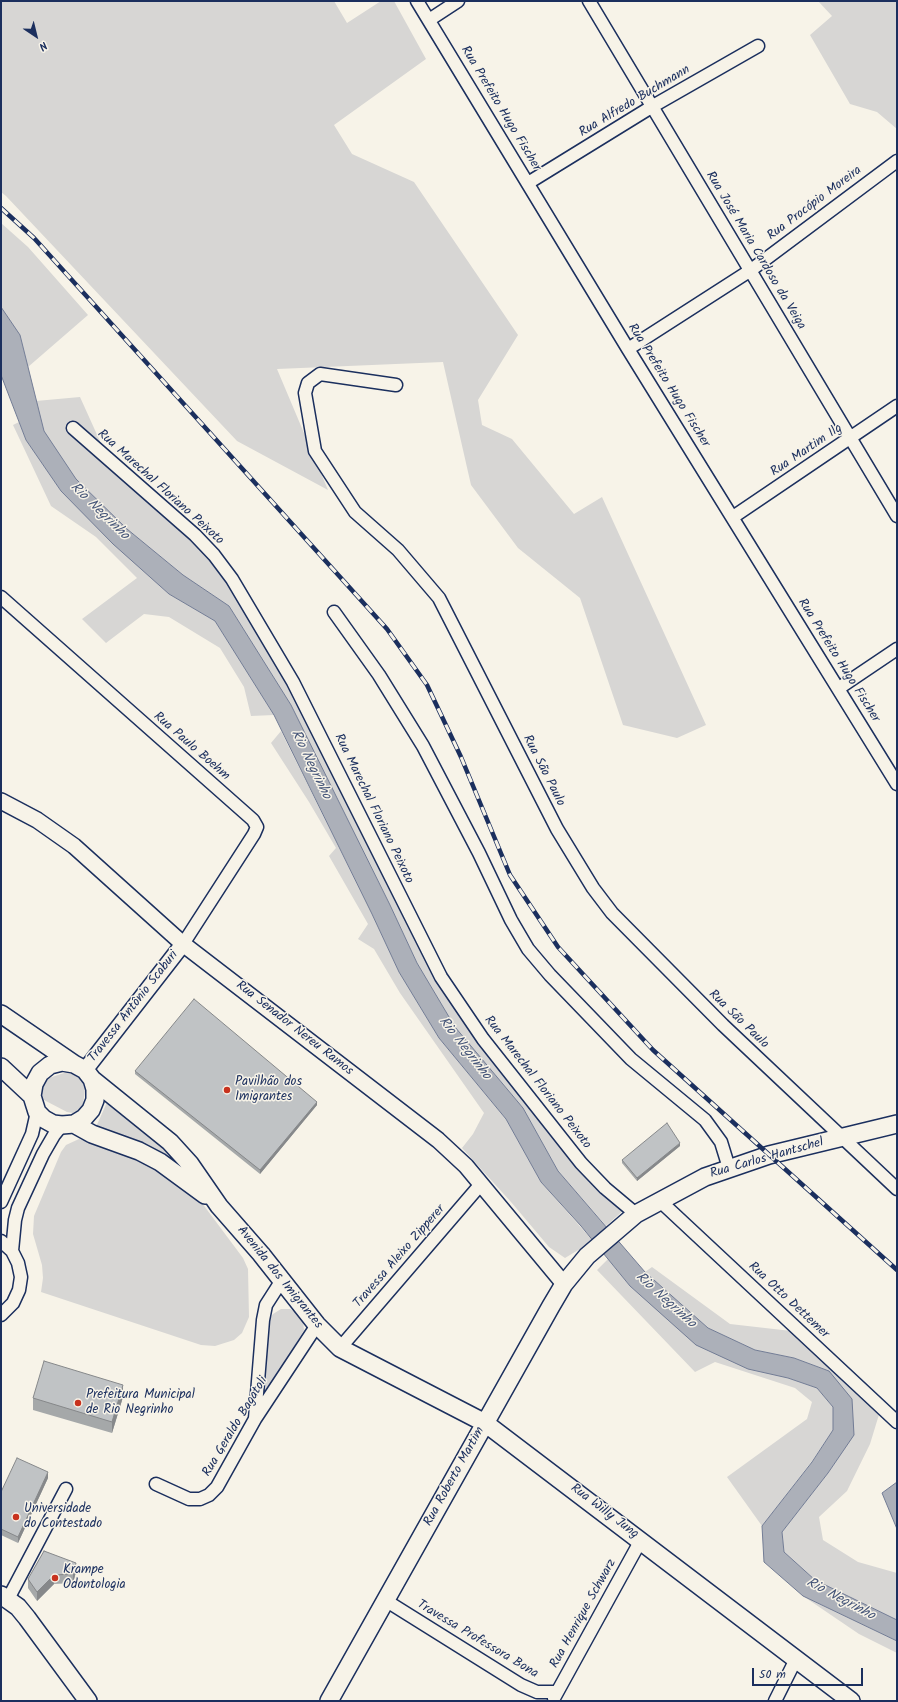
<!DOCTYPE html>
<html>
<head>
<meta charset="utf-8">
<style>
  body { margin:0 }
  #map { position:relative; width:898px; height:1702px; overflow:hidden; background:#f7f3e8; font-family:Kalam,sans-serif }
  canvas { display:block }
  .frame { position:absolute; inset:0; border:2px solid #1b2f5e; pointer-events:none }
  .north { position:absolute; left:16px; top:16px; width:40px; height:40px; -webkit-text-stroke:3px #f7f3e8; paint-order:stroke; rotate:145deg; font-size:11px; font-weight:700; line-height:16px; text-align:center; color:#1b2f5e }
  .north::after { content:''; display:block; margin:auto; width:14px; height:18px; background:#1b2f5e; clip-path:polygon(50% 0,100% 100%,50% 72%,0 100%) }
  .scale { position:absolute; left:752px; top:1668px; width:111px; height:18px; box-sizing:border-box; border:2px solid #1b2f5e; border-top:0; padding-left:5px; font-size:12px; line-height:14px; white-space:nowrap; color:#1b2f5e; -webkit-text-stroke:3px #f7f3e8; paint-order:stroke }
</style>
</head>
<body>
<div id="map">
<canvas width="898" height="1702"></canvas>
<div class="frame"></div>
<div class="north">N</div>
<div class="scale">50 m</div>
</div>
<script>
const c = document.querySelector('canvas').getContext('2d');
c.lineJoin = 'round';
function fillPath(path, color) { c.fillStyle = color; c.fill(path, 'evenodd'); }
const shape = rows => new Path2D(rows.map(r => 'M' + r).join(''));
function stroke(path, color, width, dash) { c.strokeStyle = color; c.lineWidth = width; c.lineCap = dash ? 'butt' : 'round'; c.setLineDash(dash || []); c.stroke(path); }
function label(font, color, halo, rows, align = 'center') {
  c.font = font + ' Kalam,sans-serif'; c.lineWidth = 3; c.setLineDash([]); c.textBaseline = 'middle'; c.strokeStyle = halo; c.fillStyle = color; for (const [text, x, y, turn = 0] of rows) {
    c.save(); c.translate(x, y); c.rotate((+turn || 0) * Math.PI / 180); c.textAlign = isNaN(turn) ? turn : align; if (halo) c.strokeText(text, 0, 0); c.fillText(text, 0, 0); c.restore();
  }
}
fillPath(shape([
  [1,1,334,1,347,23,381,1,394,1,426,59,334,125,352,154,414,182,518,335,478,400,482,425,512,439,574,514,602,497,706,725,677,738,623,725,580,598,518,548,471,485,443,362,277,369,328,490,237,441,6,196,1,192],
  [818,1,897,1,897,129,877,112,850,104,810,35,832,16],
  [1,223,28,247,88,315,28,367,20,335,1,307],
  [80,397,108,459,195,535,262,628,428,953,512,1076,627,1207,606,1226,558,1171,523,1108,455,1027,417,963,390,905,291,705,229,606,183,575,127,529,76,479,44,431,36,401],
  [19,422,26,440,61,491,169,594,215,621,274,715,251,716,244,687,220,648,169,617,144,614,106,643,82,619,137,578,96,537,51,506,13,425],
  [281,731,372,914,399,972,439,1038,506,1119,541,1182,593,1241,565,1258,549,1247,511,1202,462,1148,473,1134,484,1113,400,993,374,949,358,939,368,924,329,856,336,848,309,802,271,743],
  [73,1070,86,1082,83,1105,79,1110,73,1113,67,1112,44,1100,41,1094,41,1087,43,1082,49,1078],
  [108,1100,142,1123,179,1164,162,1154,96,1127],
  [79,1139,121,1151,152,1165,199,1199,243,1258,248,1269,249,1317,242,1333,234,1340,215,1346,201,1345,41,1292,43,1278,42,1265,33,1234,34,1216,61,1152,66,1145],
  [608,1259,630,1286,663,1314,788,1378,817,1388,833,1407,833,1430,812,1461,762,1526,727,1477,807,1419,812,1402,795,1388,715,1362,695,1372,597,1270],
  [652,1267,730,1324,800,1332,881,1408,870,1444,847,1491,819,1517,823,1540,858,1562,897,1573,897,1620,815,1580,784,1552,782,1532,828,1473,853,1435,829,1371,794,1358,755,1350,708,1328,645,1272],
  [281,1309,290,1309,298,1313,303,1321,304,1330,265,1398,262,1397,268,1322,273,1314],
  [803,1596,897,1641,897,1653,859,1634]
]), '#d7d6d4');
const water = shape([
  [1,307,20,335,44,431,76,479,127,529,183,575,229,606,291,705,390,905,417,963,455,1027,523,1108,558,1171,645,1272,708,1328,755,1350,794,1358,829,1371,852,1399,854,1435,828,1473,782,1532,784,1552,815,1580,897,1620,897,1641,803,1596,764,1562,762,1526,812,1462,833,1430,833,1407,817,1388,788,1378,748,1369,696,1345,630,1286,581,1226,541,1182,506,1119,439,1038,399,972,372,914,274,715,215,621,169,594,113,544,61,491,26,440,1,375,1,307],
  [897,1482,897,1529,882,1493,897,1482]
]);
fillPath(water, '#acb0b9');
stroke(water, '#727c95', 1);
const minor = shape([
  [417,1,628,349,897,784],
  [589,1,897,516],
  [429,20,458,1],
  [528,183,653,106,758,46],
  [628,349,751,270,897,161],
  [396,385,320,374,308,383,305,393,315,451,355,512,398,550,439,598,557,829,593,888,612,913,723,1025,897,1189],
  [73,428,195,535,214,555,232,579,293,682,441,977,483,1039,581,1163,605,1188,636,1214],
  [733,517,897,406],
  [1,597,253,820,257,827,254,834,183,944],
  [334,612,379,675,423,746,479,853,511,920,528,949,550,975,631,1059,705,1120,721,1142,729,1168],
  [839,688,897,649],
  [659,1200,897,1422],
  [1,1202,32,1134,37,1112],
  [1,1241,12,1251,18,1263,21,1277,19,1290,13,1303,1,1315],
  [12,1251,15,1220,18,1208,43,1154,54,1135,62,1125],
  [340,1348,481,1184],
  [255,1418,263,1320,266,1305,282,1280],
  [156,1484,189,1499,200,1499,209,1495,217,1487,255,1419,317,1325],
  [8,1599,66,1489],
  [385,1600,521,1685,537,1692,557,1692],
  [554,1698,641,1540],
  [775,1701,796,1659]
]);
const tertiary = shape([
  [1,801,37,820,74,846,183,944,438,1140,466,1166,564,1284],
  [85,1070,183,944]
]);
const secondary = shape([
  [1,1014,74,1064],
  [1,1067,32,1096,37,1112,44,1119,53,1124,62,1125,74,1124,92,1134,139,1151,160,1162,205,1195],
  [92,1079,170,1142,190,1164,219,1206,261,1254,317,1325,340,1348,485,1423,851,1701],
  [32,1096,34,1084,40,1073,50,1065,62,1062,74,1064,85,1070,92,1079,95,1089,95,1100,91,1110,84,1118,74,1124],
  [1,1595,18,1607,27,1618,88,1701],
  [329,1701,551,1306,564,1284,587,1256,636,1214,705,1177,769,1155,897,1124]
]);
stroke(minor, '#1b2f5e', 15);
stroke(tertiary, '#1b2f5e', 18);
stroke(secondary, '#1b2f5e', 20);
stroke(minor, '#f7f3e8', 12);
stroke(tertiary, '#f7f3e8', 15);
stroke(secondary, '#f7f3e8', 17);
const rail = shape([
  [1,208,34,238,387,629,427,685,461,757,510,875,558,947,653,1050,897,1270]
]);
stroke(rail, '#1b2f5e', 4.5);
stroke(rail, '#f7f3e8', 3, [9]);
fillPath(shape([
  [135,1071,317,1105,260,1174,135,1074],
  [680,1146,637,1181,622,1163,622,1160],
  [123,1397,112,1433,33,1410,33,1398],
  [48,1478,18,1543,1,1535,1,1492],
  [44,1551,76,1572,73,1583,54,1584,37,1601,28,1588,28,1579]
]), '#a5a8a9');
fillPath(shape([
  [317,1102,317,1105,260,1174,260,1170],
  [680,1143,680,1146,637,1181,637,1178],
  [123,1385,123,1397,112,1433,112,1422],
  [48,1472,48,1478,18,1543,18,1537],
  [76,1563,76,1572,73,1583,73,1574],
  [54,1575,54,1584,37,1601,37,1592]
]), '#86888a');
const building = shape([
  [194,999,317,1102,260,1170,135,1071,194,999],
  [667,1123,680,1143,637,1178,622,1160,667,1123],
  [44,1361,123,1385,112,1422,33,1398,44,1361],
  [17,1458,48,1472,18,1537,1,1529,1,1492,17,1458],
  [44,1551,76,1563,73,1574,54,1575,37,1592,28,1579,44,1551]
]);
fillPath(building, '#c0c3c5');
stroke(building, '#86888a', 1);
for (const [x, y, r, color] of [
  [227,1090,4,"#c8321e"],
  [78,1403,4,"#c8321e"],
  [16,1517,4,"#c8321e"],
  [55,1578,4,"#c8321e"]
]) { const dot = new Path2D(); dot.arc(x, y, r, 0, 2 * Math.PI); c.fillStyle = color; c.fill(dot); stroke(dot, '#f7f3e8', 1.5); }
label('13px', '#1b2f5e', '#f7f3e8', [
  ["Rua Alfredo Buchmann",635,102,-31],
  ["Rua Prefeito Hugo Fischer",500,109,59],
  ["Rua Procópio Moreira",815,204,-37],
  ["Rua José Maria Cardoso da Veiga",755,251,59],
  ["Rua Prefeito Hugo Fischer",668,386,58],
  ["Rua Martim Ilg",807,451,-34],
  ["Rua Marechal Floriano Peixoto",160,488,42],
  ["Rua Prefeito Hugo Fischer",838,661,58],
  ["Rua Paulo Boehm",191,747,41],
  ["Rua São Paulo",543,771,63],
  ["Rua Marechal Floriano Peixoto",373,809,64],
  ["Travessa Antônio Scaburi",134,1007,-52],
  ["Rua São Paulo",738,1020,44],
  ["Rua Senador Nereu Ramos",294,1029,38],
  ["Rua Marechal Floriano Peixoto",537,1083,52],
  ["Rua Carlos Hantschel",767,1159,-16],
  ["Travessa Aleixo Zipperer",400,1257,-49],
  ["Avenida dos Imigrantes",279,1278,51],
  ["Rua Otto Dettemer",788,1301,43],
  ["Rua Geraldo Bagatoli",236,1427,-59],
  ["Rua Roberto Martim",455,1477,-61],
  ["Rua Willy Jung",604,1512,37],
  ["Rua Henrique Schwarz",584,1614,-61],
  ["Travessa Professora Bona",477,1640,31]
]);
label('13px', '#1b2f5e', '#f7f3e8', [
  ["Pavilhão dos",235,1083],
  ["Imigrantes",235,1098],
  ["Prefeitura Municipal",86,1396],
  ["de Rio Negrinho",86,1411],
  ["Universidade",24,1510],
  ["do Contestado",24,1525],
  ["Krampe",63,1571],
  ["Odontologia",63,1586]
], 'left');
label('italic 14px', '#465679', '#f7f3e8', [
  ["Rio Negrinho",99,512,44],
  ["Rio Negrinho",310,765,64],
  ["Rio Negrinho",464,1049,52],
  ["Rio Negrinho",665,1301,42],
  ["Rio Negrinho",840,1600,28]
]);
</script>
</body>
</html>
